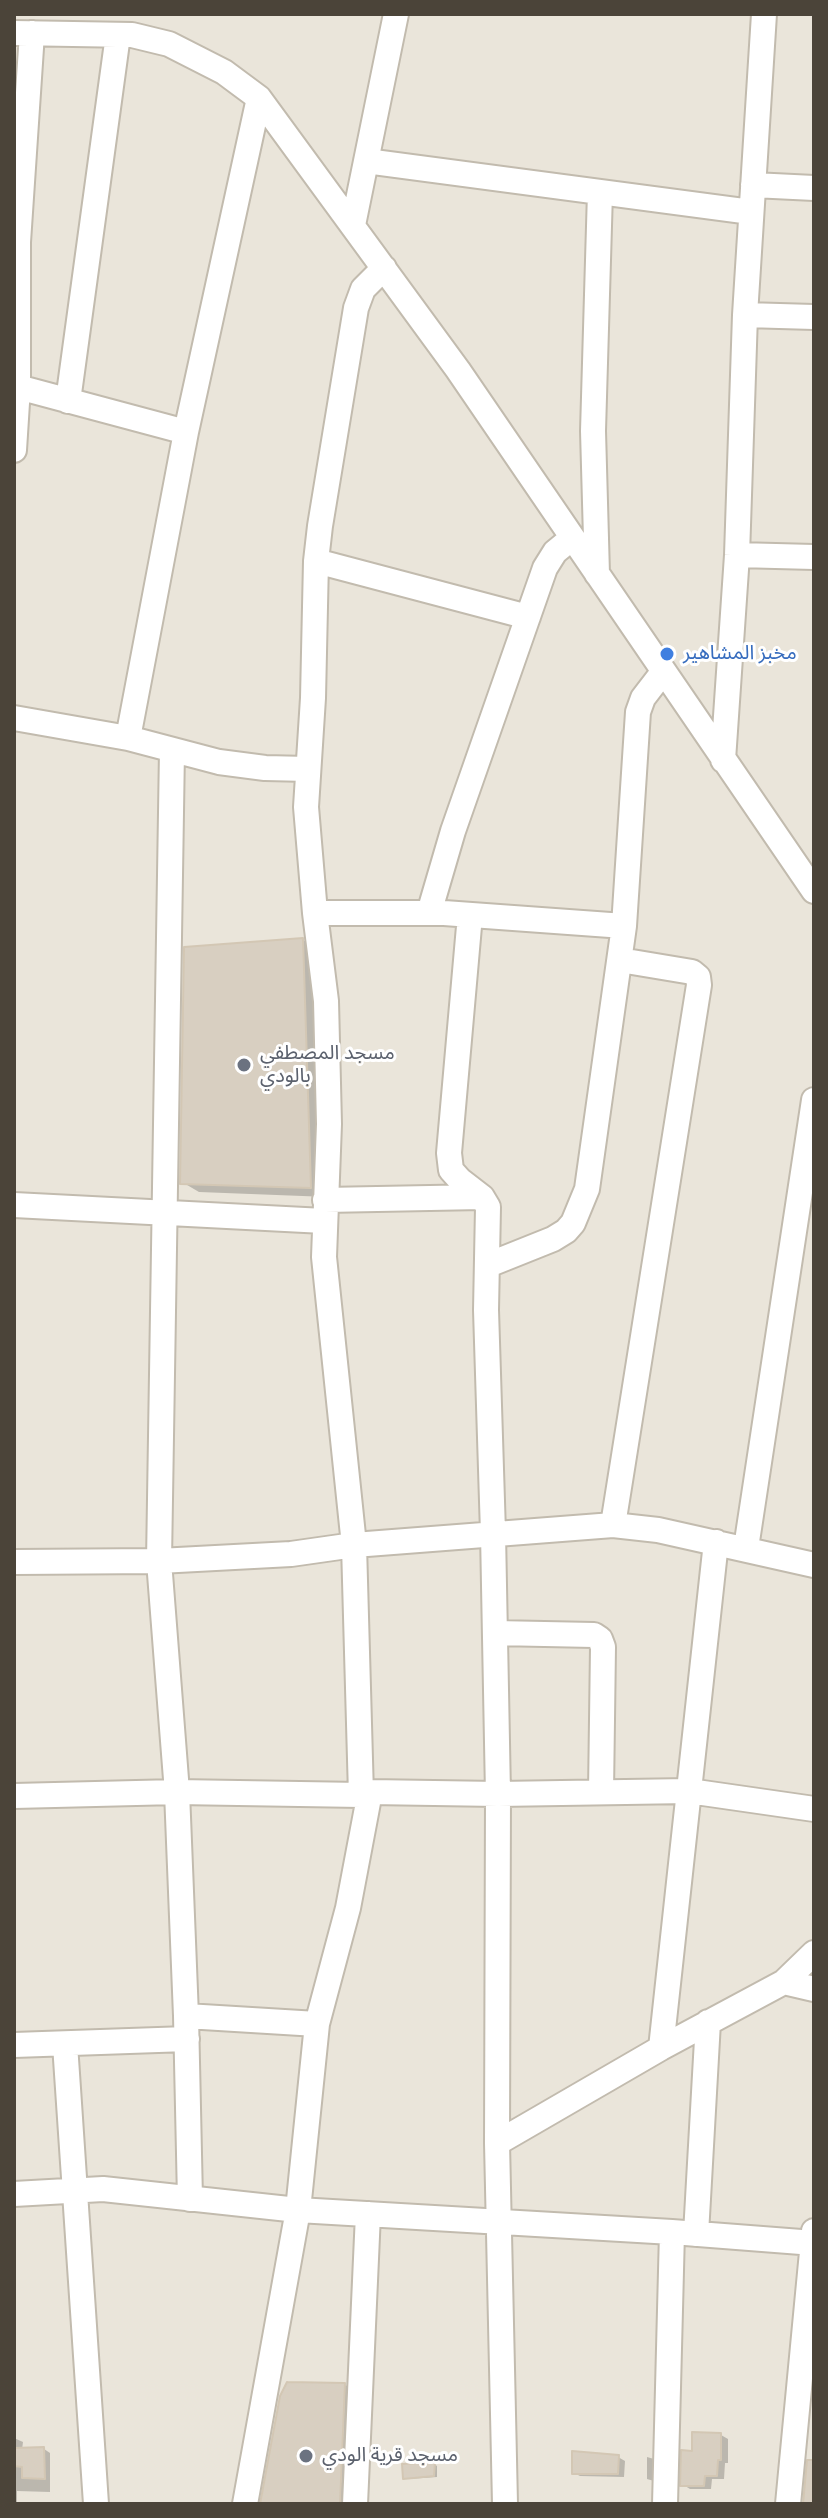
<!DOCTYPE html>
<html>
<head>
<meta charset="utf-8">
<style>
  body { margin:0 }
  #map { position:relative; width:828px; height:2518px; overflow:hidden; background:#f6f3ec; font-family:"Archivo Narrow",sans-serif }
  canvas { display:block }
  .frame { position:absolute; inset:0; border:16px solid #4b4439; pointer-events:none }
</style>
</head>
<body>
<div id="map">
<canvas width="828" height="2518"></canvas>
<div class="frame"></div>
</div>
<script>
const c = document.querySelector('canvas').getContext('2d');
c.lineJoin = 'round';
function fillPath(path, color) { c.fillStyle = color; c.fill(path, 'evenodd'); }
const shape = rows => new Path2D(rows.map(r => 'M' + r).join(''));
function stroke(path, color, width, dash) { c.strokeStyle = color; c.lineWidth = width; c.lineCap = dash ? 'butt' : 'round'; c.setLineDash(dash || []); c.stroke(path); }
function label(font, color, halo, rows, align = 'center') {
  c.font = font + ' "Archivo Narrow","Noto Sans Arabic",sans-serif'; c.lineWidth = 6; c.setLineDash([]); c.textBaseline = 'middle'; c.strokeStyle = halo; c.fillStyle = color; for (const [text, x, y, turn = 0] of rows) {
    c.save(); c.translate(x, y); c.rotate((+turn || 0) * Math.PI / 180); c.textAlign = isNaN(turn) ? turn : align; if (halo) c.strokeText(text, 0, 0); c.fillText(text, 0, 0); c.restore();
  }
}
fillPath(shape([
  [14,14,814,14,814,2504,14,2504]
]), '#eae5da');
fillPath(shape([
  [303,940,320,950,328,1197,199,1192,182,1182],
  [345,2385,362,2394,357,2504,262,2504],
  [721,2435,728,2439,728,2463,725,2463,724,2479,712,2479,711,2489,690,2489,682,2484,694,2453],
  [14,2438,23,2442,22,2450,44,2449,50,2453,50,2492,17,2491,17,2504,14,2504],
  [618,2457,625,2461,624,2477,580,2476,574,2473],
  [647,2457,654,2459,654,2481,647,2479],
  [434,2464,437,2466,437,2477,408,2479,405,2478]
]), '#0003');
const building = shape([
  [303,938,311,1188,180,1184,184,947,303,938],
  [287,2382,345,2383,340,2504,260,2504,280,2396,287,2382],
  [692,2432,721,2433,721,2460,718,2460,717,2476,705,2476,704,2486,680,2486,681,2450,692,2451,692,2432],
  [44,2447,45,2479,22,2478,22,2467,14,2466,14,2448,44,2447],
  [572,2451,619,2455,618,2474,572,2474,572,2451],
  [807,2460,814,2460,814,2504,803,2504,807,2460],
  [435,2462,434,2476,403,2479,402,2464,435,2462]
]);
fillPath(building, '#d8cfc1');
stroke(building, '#d3c7b4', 2);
const minor = shape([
  [14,33,132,35,169,44,224,72,259,98,458,370,814,891],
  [366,161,751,212],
  [753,185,814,188],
  [353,225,396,14],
  [745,315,814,317],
  [18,387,186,432],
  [68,401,118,35],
  [14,450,18,387,18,242,32,33],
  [737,555,814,557],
  [316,561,528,617],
  [597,574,593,431,600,192],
  [14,718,128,738,186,432,259,98],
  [128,738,219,762,265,768,308,769],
  [172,750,159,1561,177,1792,186,2016,190,2199],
  [723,760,737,555,745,315,764,14],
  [315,913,444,913,624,926],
  [429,913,453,831,545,568,555,552,572,538],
  [470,915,449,1153,451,1170,460,1180,482,1197,488,1207,486,1310,493,1533,498,1794,497,2143],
  [325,1200,482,1197],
  [14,1205,324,1221],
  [488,1265,553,1239,566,1231,573,1223,587,1189,624,926,638,712,643,698,663,672],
  [613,1525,699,985,698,977,692,972,620,960],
  [746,1548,814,1100],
  [14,1562,159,1561,291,1554,354,1545,613,1525,658,1530,814,1565],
  [495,1633,594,1635,600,1639,603,1647,601,1792],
  [361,1795,354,1545,324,1257,329,1124,326,1001,315,913,306,807,313,698,316,561,320,526,356,308,363,289,384,268],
  [14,1796,177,1792,361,1795,370,1792,498,1794,689,1791,814,1809],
  [784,1982,814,1989],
  [186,2016,317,2024],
  [65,2044,96,2504],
  [14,2045,187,2039],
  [661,2048,716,1542],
  [14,2194,103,2189,298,2210,672,2232,814,2243],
  [696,2234,708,2022],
  [245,2504,298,2210,317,2024,348,1908,370,1792],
  [355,2504,368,2214],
  [505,2504,497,2143,661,2048,784,1982,814,1953],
  [665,2504,672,2232],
  [788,2504,814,2231]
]);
stroke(minor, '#c2bbae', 28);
stroke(minor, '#fff', 24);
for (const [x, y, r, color] of [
  [667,654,8,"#3f7fe0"],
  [244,1065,8,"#6b7280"],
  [306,2456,8,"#6b7280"]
]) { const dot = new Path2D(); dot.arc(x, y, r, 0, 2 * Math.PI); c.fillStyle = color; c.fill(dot); stroke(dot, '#fff', 3); }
label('20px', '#366cbe', '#fff', [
  ["مخبز المشاهير",683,654]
], 'left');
label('20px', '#5b616d', '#fff', [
  ["مسجد المصطفي",260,1054],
  ["بالودي",260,1077],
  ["مسجد قرية الودي",322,2456]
], 'left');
</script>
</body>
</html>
